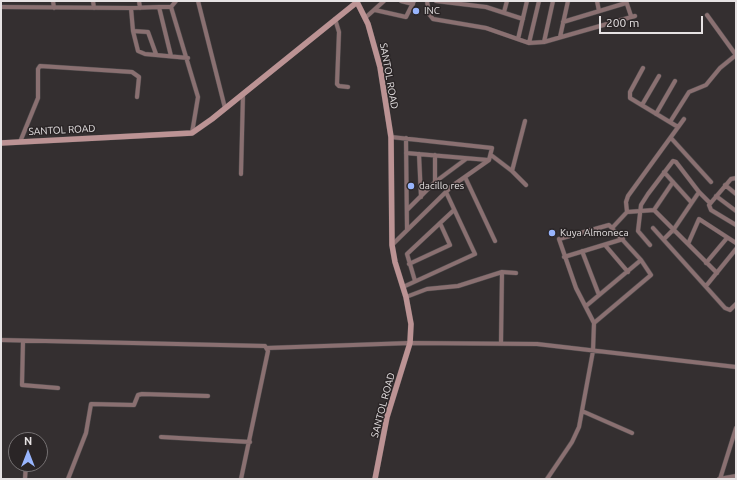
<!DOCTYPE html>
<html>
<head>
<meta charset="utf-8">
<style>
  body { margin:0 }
  #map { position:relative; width:737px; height:480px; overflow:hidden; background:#342f30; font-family:Ubuntu,sans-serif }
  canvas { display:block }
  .frame { position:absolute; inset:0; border:2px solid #e6e2e3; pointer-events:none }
  .north { position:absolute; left:8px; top:432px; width:40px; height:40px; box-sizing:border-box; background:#2a2526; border:1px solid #757172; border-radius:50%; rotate:0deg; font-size:11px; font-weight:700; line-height:16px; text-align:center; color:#e6e2e3 }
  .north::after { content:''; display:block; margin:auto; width:14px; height:18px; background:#98b5fd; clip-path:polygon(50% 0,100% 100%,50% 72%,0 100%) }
  .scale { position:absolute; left:599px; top:16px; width:104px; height:18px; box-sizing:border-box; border:2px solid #e6e2e3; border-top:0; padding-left:5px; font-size:12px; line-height:14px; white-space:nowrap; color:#e6e2e3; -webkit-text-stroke:3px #2a2526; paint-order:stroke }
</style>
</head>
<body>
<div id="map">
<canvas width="737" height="480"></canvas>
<div class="frame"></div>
<div class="north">N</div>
<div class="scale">200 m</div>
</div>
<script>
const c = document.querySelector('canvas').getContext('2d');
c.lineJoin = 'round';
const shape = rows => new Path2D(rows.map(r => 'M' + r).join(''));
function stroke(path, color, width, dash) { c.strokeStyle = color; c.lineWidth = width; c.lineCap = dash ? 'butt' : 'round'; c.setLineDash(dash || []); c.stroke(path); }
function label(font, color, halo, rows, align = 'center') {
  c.font = font + ' Ubuntu,sans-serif'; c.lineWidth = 3; c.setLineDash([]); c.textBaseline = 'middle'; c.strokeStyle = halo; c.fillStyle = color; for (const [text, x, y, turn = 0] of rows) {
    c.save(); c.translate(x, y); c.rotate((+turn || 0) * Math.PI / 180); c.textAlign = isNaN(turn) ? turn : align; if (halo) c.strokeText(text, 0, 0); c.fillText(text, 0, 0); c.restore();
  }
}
const street = shape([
  [53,1,54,8],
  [93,1,94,8],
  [139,1,140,8],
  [176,1,171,7,198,97,192,133],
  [198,1,225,108],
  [401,1,413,4],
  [427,1,429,14,433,19,486,28,529,43,544,42,635,16],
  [436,1,486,7,523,19],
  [597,1,599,11],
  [626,1,631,16],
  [1,7,131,8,133,31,138,51,145,54,188,58],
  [159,7,171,7],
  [131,8,159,7,171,56],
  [375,10,406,17,414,1],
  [504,12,507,1],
  [707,15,736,55],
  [365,18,384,1],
  [335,19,339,32,337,84,339,86,348,87],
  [563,22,626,3],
  [133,31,148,32,156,54],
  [560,37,568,1],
  [518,39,527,1],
  [544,42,553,1],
  [529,43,539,1],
  [643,68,630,92,630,98,678,127],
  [642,105,659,76],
  [656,114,675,81],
  [670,122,689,92,706,85,720,68,736,55],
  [391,137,492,148,489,160,452,186,392,245],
  [406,138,407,230],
  [671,138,711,182],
  [20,142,38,98,38,69,40,66,132,72,139,77,137,97],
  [406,153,488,160],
  [419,154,421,197],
  [435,155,435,182],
  [491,155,512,171,526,185],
  [512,171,525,121],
  [664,172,691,202],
  [241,174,243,94],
  [465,177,495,241],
  [736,178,731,179,709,205,711,210,736,225],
  [725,185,736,194],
  [716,196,736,211],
  [407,210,435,182,466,159],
  [654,210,673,182],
  [627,212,654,210,717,273],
  [613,227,627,212,626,202,628,196,684,119],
  [653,228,725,308,730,310,736,304],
  [664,239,674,229,699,192],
  [688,244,699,219,736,243],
  [605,245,628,272],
  [650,245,638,231,641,205,648,194,673,161,676,162,699,192,710,203],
  [582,251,599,295],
  [564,257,623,239],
  [706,263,727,238],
  [409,264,450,245,440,223],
  [415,281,407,254,454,210],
  [706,286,736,249],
  [403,287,475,254,446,192],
  [406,297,427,289,458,286,502,272,516,273],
  [586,306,641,260],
  [1,340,265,346,268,351,241,479],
  [23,341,22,385,58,388],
  [501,343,502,272],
  [267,348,410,343,537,344,736,367],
  [582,411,632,433],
  [161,437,250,442],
  [25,479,26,464],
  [68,479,86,433,91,404,134,405,138,395,142,394,208,396],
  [547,479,572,442,579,427,593,351,594,323,651,275,641,260,609,225,559,239,576,288,594,323],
  [719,479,736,476],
  [720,479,736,428]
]);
const secondary = shape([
  [1,143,192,133,212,119,357,2,368,24,380,67,391,137,392,245,395,262,406,297,411,324,410,343,387,417,375,479]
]);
stroke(street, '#504c4d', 5);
stroke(secondary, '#504c4d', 6);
stroke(street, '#8a7071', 4);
stroke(secondary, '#bc9394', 5.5);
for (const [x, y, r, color] of [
  [416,11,4,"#98b5fd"],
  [411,186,4,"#98b5fd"],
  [552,233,4,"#98b5fd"]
]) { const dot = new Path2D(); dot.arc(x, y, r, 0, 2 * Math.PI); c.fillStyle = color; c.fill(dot); stroke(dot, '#2a2526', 1.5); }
label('10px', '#e6e2e3', '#2a2526', [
  ["INC",424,11],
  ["dacillo res",419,186],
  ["Kuya Almoneca",560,233]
], 'left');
label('10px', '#e6e2e3', '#2a2526', [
  ["SANTOL ROAD",389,76,80],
  ["SANTOL ROAD",62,130,-3],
  ["SANTOL ROAD",383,405,-75]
]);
</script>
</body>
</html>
